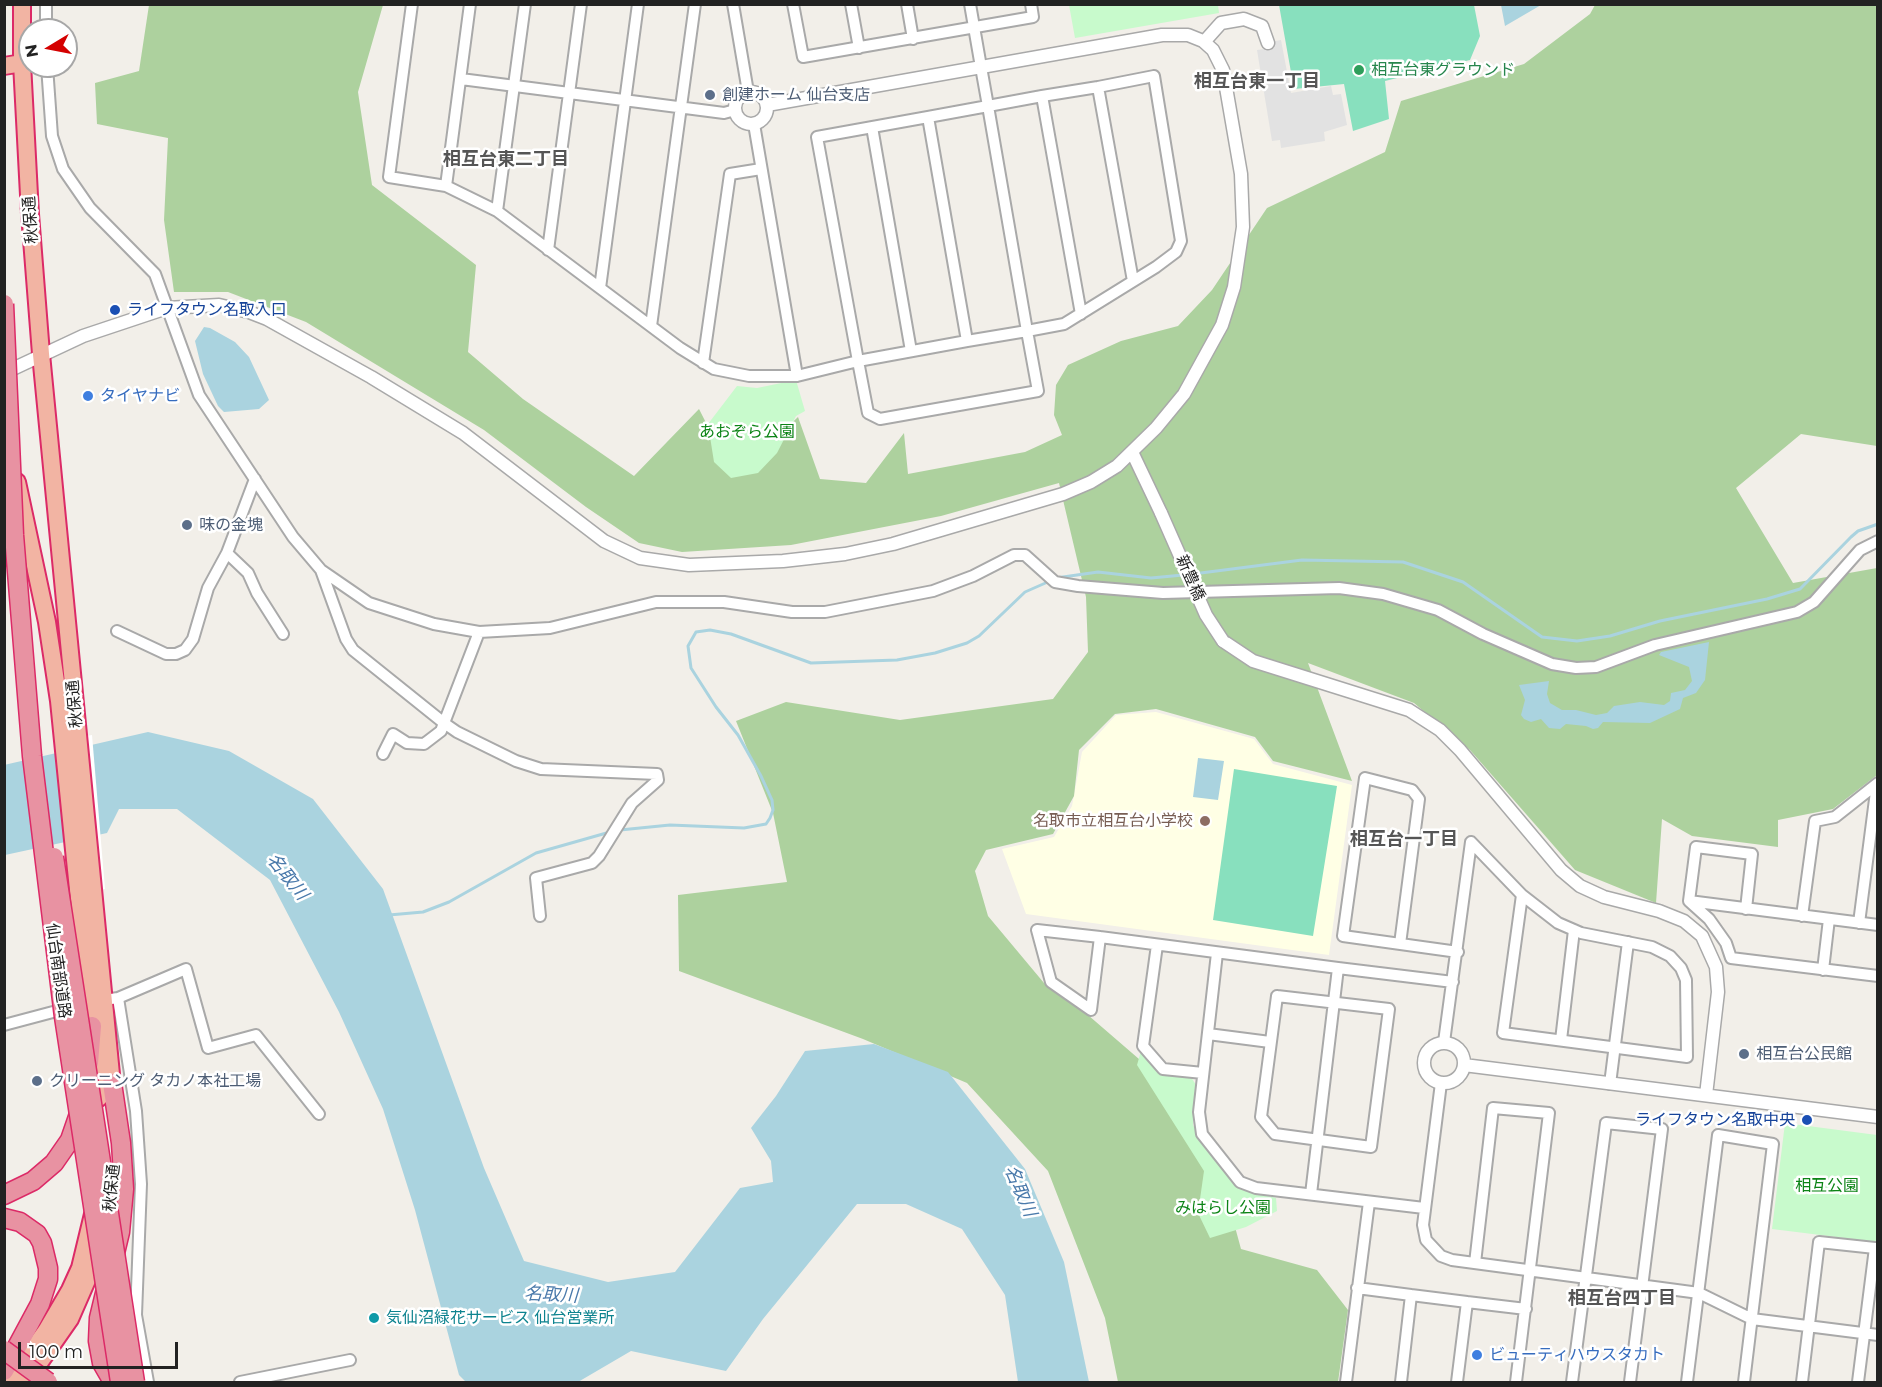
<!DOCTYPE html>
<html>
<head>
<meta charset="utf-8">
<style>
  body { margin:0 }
  #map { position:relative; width:1882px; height:1387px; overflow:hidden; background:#f2efe9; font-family:Montserrat,sans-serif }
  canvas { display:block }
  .frame { position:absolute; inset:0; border:6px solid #222; pointer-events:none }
  .north { position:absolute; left:18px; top:18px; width:60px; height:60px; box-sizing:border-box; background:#fff; border:2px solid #a7a7a7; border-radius:50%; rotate:260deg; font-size:16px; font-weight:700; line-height:24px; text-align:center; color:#222 }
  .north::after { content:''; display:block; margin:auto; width:21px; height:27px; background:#d40000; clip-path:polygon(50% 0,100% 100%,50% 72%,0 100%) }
  .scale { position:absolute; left:18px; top:1342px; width:160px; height:27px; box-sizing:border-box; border:3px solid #222; border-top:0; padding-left:8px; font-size:18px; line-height:21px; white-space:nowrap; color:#222; -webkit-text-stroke:4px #fff; paint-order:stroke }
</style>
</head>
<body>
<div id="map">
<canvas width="1882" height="1387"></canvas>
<div class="frame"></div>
<div class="north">N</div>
<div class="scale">100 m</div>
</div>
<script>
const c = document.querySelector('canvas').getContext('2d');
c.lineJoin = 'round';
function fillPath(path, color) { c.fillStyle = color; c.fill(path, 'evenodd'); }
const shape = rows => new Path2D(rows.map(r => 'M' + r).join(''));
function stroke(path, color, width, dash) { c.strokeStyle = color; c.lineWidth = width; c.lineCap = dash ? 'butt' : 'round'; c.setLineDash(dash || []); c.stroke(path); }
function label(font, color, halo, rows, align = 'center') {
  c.font = font + ' Montserrat,"Noto Sans JP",sans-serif'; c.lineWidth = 5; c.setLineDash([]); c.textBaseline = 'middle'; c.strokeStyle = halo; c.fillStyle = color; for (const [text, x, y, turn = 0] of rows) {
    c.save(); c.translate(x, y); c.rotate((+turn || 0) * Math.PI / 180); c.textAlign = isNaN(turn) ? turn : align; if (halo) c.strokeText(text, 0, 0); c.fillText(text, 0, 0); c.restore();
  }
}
fillPath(shape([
  [1156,712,1254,739,1273,764,1352,785,1329,955,1026,914,1002,849,1054,837,1072,806,1082,752,1116,715]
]), '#ffffe5');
fillPath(shape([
  [149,5,383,5,358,92,372,185,476,265,468,352,523,399,634,476,699,409,726,462,752,461,798,417,820,479,866,483,904,433,908,474,1025,452,1062,435,1054,415,1056,385,1068,365,1121,341,1178,326,1212,290,1267,208,1385,152,1401,101,1524,64,1590,14,1595,5,1877,5,1877,446,1801,434,1736,488,1793,583,1877,568,1877,775,1833,809,1778,820,1778,847,1692,836,1662,819,1656,903,1575,870,1470,750,1414,703,1308,663,1352,781,1273,761,1255,737,1156,709,1115,714,1079,750,1074,796,1053,834,986,850,975,871,988,916,1044,983,1081,1009,1161,1078,1222,1179,1241,1249,1317,1270,1348,1310,1338,1382,1118,1382,1105,1318,1048,1171,967,1083,863,1039,679,971,678,895,787,882,773,813,736,721,786,702,900,720,1053,699,1088,652,1086,597,1059,483,941,516,791,545,682,552,639,543,586,507,484,430,306,322,228,292,174,292,164,220,168,138,97,124,95,83,139,71]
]), '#add19e');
fillPath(shape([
  [1069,5,1218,5,1219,13,1075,38],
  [796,380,805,411,796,416,777,453,758,473,731,478,714,462,708,424,737,386,757,388],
  [1141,1051,1162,1074,1191,1077,1196,1085,1193,1125,1203,1145,1241,1189,1276,1198,1277,1211,1246,1227,1210,1238,1198,1213,1204,1171,1137,1065],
  [1785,1123,1877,1135,1877,1242,1772,1229]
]), '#c8facc');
fillPath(shape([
  [1279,5,1474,5,1480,36,1470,60,1385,81,1389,119,1353,131,1344,84,1294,89],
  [1234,769,1337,786,1313,936,1213,920]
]), '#88e0be');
fillPath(shape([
  [1281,40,1291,93,1331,86,1333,95,1341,94,1347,125,1324,132,1325,141,1281,148,1280,140,1272,141,1257,50,1264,49,1264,43]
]), '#e2e2e2');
fillPath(shape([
  [1501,5,1501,4,1541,5,1505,26],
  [204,327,210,328,235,342,249,357,269,400,259,409,224,412,218,406,203,374,195,341],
  [1709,642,1705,680,1696,693,1683,698,1680,709,1650,723,1603,722,1598,728,1593,729,1586,726,1566,724,1560,729,1549,728,1541,719,1531,722,1524,719,1521,715,1525,700,1519,685,1549,681,1547,694,1550,703,1562,710,1576,710,1596,715,1607,713,1614,706,1640,702,1664,705,1670,701,1671,693,1685,690,1692,681,1689,667,1659,655,1661,652],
  [148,732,229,751,313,799,383,889,484,1168,524,1261,608,1282,675,1272,740,1188,773,1182,771,1161,751,1128,776,1096,805,1051,874,1044,948,1072,1025,1169,1064,1262,1089,1382,1018,1382,1005,1295,962,1229,906,1204,857,1204,763,1319,726,1371,631,1351,578,1382,466,1382,459,1375,415,1210,383,1109,339,1012,270,880,177,809,119,809,107,833,5,855,4,765],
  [1198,758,1224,761,1218,800,1193,797]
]), '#aad3df');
fillPath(shape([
  [92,735,105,889,68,894,56,741]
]), '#fff');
stroke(shape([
  [1193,574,1302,560,1403,562,1463,582,1542,637,1577,641,1610,636,1660,621,1767,599,1800,589,1851,537,1858,531,1878,524],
  [1056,578,1098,572,1151,578,1183,575],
  [620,830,670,825,744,828,766,824,770,818,773,810,772,800,761,776,738,735,716,707,691,668,688,646,696,632,710,630,731,634,811,663,897,660,935,653,967,643,979,636,1025,592,1050,581],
  [389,915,423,912,449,902,536,853,610,832]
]), '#aad3df', 3);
const minor = shape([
  [46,4,46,30],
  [412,4,389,177,446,186,497,211,680,348,714,369,749,376,797,376,858,361,967,341,1027,331,1064,324,1156,267,1176,252,1181,241,1154,76,1098,87,1042,96,988,106,928,117,817,137,858,361,868,413,880,419,1038,391,1027,331,988,106,981,67,970,4],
  [733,4,748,92],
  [793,4,803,57,1033,17,1031,4],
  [851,4,859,48],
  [907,4,913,39],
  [47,66,52,136,63,169,90,208,155,274,199,395,293,537,321,570,369,603,434,624,479,632,550,628,656,602,724,602,792,612,825,612,933,591,973,576,1014,555,1025,555,1055,582,1078,586,1163,593,1339,588,1383,594,1438,610,1483,634,1552,664,1576,668,1596,667,1655,645,1797,612,1814,602,1860,550,1878,541],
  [461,79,724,113,735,110],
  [1098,87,1133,281],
  [1042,96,1081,314],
  [928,117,967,341],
  [754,124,797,376],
  [872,127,911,351],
  [446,186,470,4],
  [497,211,525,4],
  [548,250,581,4],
  [600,288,638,4],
  [651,326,695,4],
  [703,363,730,174,761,169],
  [227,553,248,573,257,593,283,634],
  [321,570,346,639,353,650,444,723,479,632],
  [117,631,166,654,176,654,185,650,193,639,208,588,227,553,255,479],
  [383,754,393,734,407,743,424,744,441,731,444,723,457,732,516,761,541,769,657,774,658,780,632,803,599,856,592,863,536,878,540,916],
  [1471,842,1522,895,1558,923,1581,933,1652,947,1670,956,1681,968,1686,980,1687,1057,1503,1033,1522,895],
  [1689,901,1696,847,1752,854,1746,909],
  [1802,916,1815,821,1835,817,1878,783],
  [1859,923,1877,784],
  [1878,925,1689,901,1709,919,1726,943,1731,958,1878,976],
  [1100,937,1091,1010,1051,982,1037,930,1100,937,1338,968,1453,982],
  [1400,944,1419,799,1412,790,1365,778,1343,936,1458,952],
  [1157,945,1143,1046,1163,1069,1203,1073],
  [1217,953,1199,1112,1202,1134,1240,1182,1256,1188,1424,1208],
  [1823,970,1829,919],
  [1277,996,1389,1009,1371,1147,1275,1134,1261,1117,1277,996],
  [118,998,186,969,208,1048,256,1035,319,1114],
  [104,1000,118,998,136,1111,141,1184,136,1315,148,1382],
  [4,1025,68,1008],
  [1208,1034,1270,1042],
  [1561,1040,1574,930],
  [1444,1042,1471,842],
  [1441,1083,1423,1225,1426,1240,1441,1256,1452,1260,1699,1293,1752,1319,1878,1335],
  [1610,1084,1628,942],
  [1311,1194,1338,968],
  [1475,1263,1493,1108,1549,1113,1516,1382],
  [1357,1288,1411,1295],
  [1467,1302,1526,1309],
  [240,1382,350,1360],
  [1346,1382,1369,1202],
  [1401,1382,1411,1295,1467,1302,1457,1382],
  [1572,1382,1606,1123,1662,1129,1630,1382],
  [1687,1382,1718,1135,1773,1144,1744,1382],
  [1802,1382,1819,1242,1875,1248,1858,1382]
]);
const tertiary = shape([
  [1204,42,1221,23,1244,19,1262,26,1268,43],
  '735 108a16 16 0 1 1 32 0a16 16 0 1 1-32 0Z',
  [4,373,83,336,167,308,219,305,249,312,267,319,371,377,463,433,604,541,640,558,689,565,783,561,845,554,893,544,1063,494,1091,482,1117,466,1156,428,1184,394,1222,325,1234,287,1243,227,1241,174,1223,70,1213,50,1203,41,1188,35,1162,35,767,105],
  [1132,452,1161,513],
  [1223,641,1253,661,1409,710,1440,730,1460,750,1561,870,1580,886,1604,897,1659,911,1684,921,1702,936,1716,967,1718,992,1706,1095],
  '1424 1063a20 20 0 1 1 40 0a20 20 0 1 1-40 0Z',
  [1464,1065,1878,1117]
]);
const trunk = shape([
  [22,4,22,63,30,214,41,354,113,1095],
  [4,66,22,63],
  [17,482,47,622,59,701,99,1098],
  [9,1382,46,1331,70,1290,80,1268,93,1214],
  [26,1382,70,1319,101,1248]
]);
const motorway = shape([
  [89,1063,92,1026],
  [112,1083,121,1143,124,1189,120,1232,115,1253],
  [4,1195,33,1181,54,1163,70,1140,80,1111],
  [4,1218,20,1222,37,1234,42,1243,48,1268,48,1279,40,1304,4,1371],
  [106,1289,99,1318,98,1341,102,1363,113,1382]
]);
stroke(minor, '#a9a9a9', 14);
stroke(tertiary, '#a9a9a9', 15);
stroke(trunk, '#dc2a67', 20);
stroke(motorway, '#dc2a67', 21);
stroke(minor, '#fff', 10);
stroke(tertiary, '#fff', 12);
stroke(trunk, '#f2b4a3', 16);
stroke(motorway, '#e892a2', 18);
const tertiaryBridge = shape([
  [1161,513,1206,615,1223,641]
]);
const motorwayBridge = shape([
  [4,304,14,535,32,756,64,1017,120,1382],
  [54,857,135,1382],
  [4,1350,48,1382]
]);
stroke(tertiaryBridge, '#a9a9a9', 15, []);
stroke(motorwayBridge, '#dc2a67', 21, []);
stroke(tertiaryBridge, '#fff', 12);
stroke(motorwayBridge, '#e892a2', 18);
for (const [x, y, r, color] of [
  [1359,70,6,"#2e9e5b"],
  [710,95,6,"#5c6f8a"],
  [115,310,6,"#1a4fb4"],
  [88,396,6,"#3f7fe0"],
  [187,525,6,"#5c6f8a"],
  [1205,821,6,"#8d6e63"],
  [1744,1054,6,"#5c6f8a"],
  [37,1081,6,"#5c6f8a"],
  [1807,1120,6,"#1a4fb4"],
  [374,1318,6,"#0f9aa8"],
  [1477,1355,6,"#3f7fe0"]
]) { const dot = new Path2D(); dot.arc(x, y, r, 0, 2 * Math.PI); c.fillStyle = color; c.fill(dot); stroke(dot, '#fff', 2); }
label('16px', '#27864d', '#fff', [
  ["相互台東グラウンド",1371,70]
], 'left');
label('16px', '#4e5e75', '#fff', [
  ["創建ホーム 仙台支店",722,95],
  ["味の金塊",199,525],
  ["相互台公民館",1756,1054],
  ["クリーニング タカノ本社工場",49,1081]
], 'left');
label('16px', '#222', '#fff', [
  ["秋保通",31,220,-94],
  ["新豊橋",1190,578,66],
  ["秋保通",75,704,-95],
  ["仙台南部道路",58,971,82],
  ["秋保通",112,1188,-84]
]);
label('16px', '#164399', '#fff', [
  ["ライフタウン名取入口",127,310],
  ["ライフタウン名取中央",1795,1120,"right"]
], 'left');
label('16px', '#366cbe', '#fff', [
  ["タイヤナビ",100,396],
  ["ビューティハウスタカト",1489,1355]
], 'left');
label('16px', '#0c8416', '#fff', [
  ["あおぞら公園",747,432],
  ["相互公園",1827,1186],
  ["みはらし公園",1223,1208]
]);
label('16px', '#785e54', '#fff', [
  ["名取市立相互台小学校",1193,821]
], 'right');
label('16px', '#0d838f', '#fff', [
  ["気仙沼緑花サービス 仙台営業所",386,1318]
], 'left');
label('bold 18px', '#555', '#fff', [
  ["相互台東一丁目",1257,82],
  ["相互台東二丁目",506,160],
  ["相互台一丁目",1404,840],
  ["相互台四丁目",1622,1299]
]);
label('italic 18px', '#4a7aab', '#fff', [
  ["名取川",287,877,51],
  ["名取川",1020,1191,67],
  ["名取川",551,1295,3]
]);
</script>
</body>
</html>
